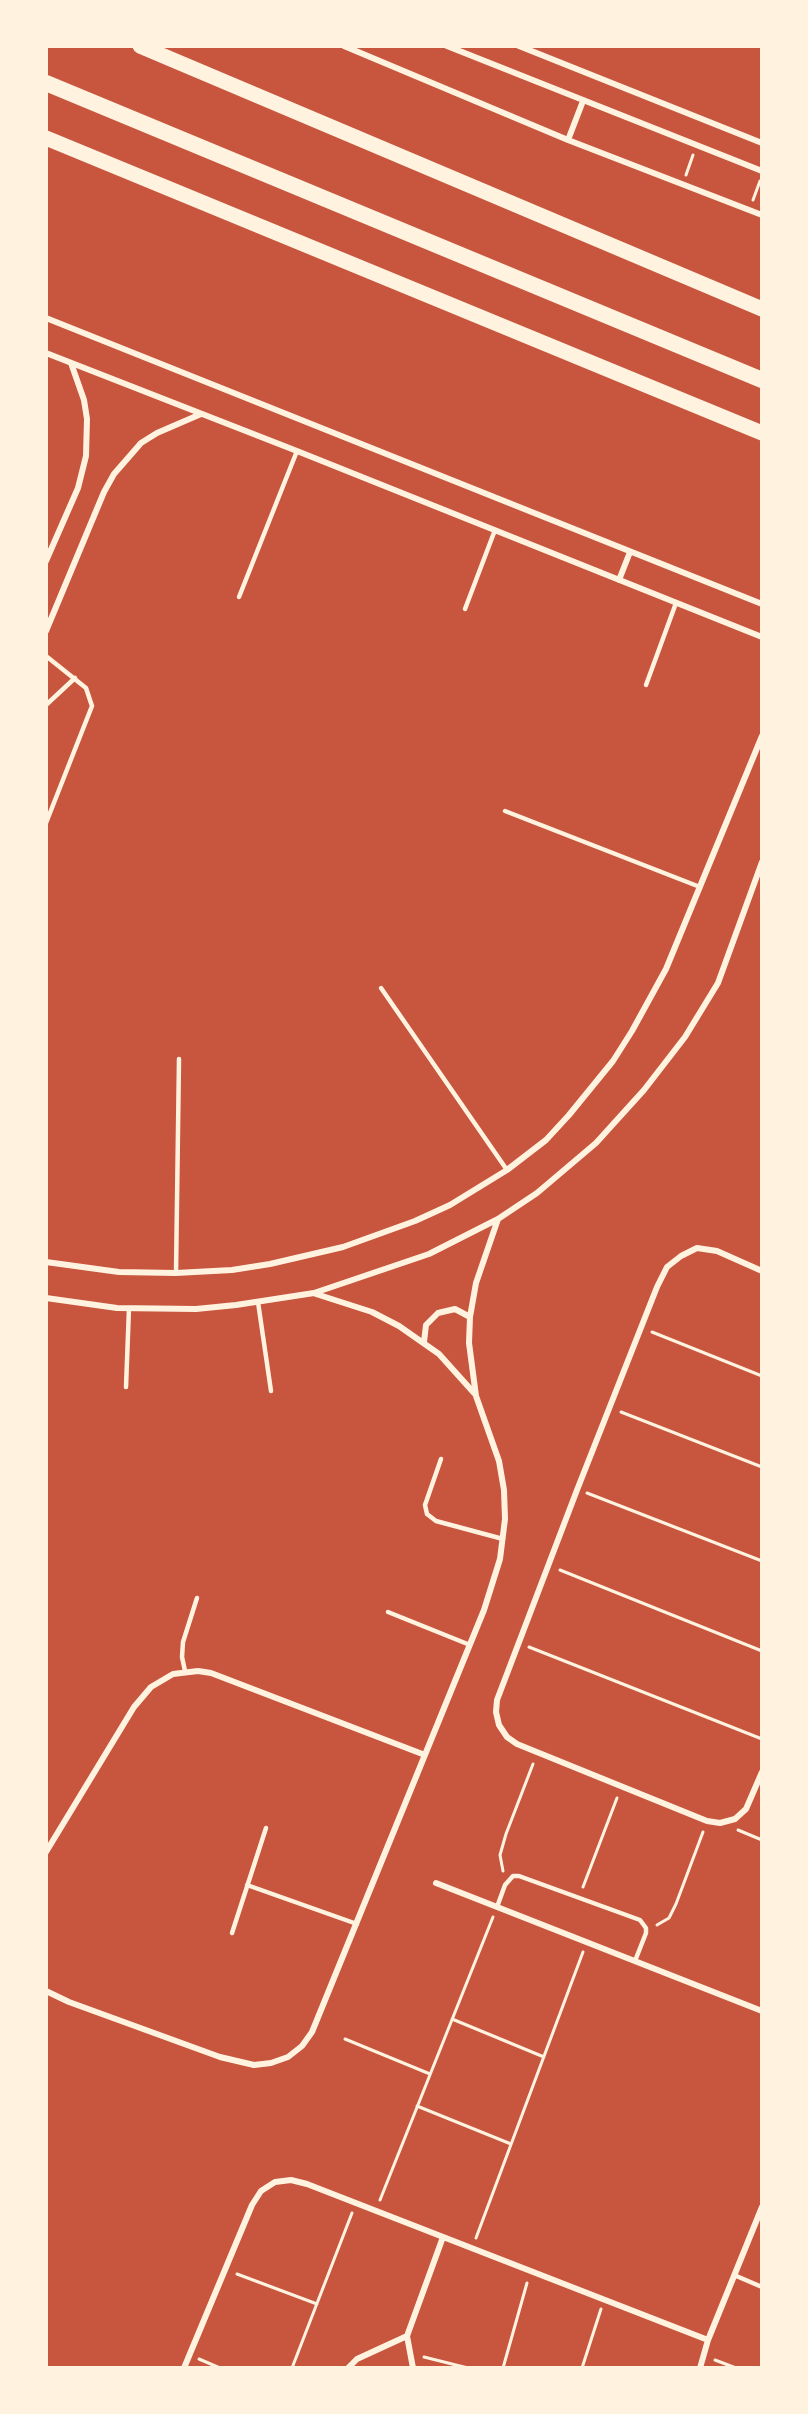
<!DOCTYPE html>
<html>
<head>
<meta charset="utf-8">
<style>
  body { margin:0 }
  #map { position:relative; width:808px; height:2414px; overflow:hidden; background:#c8553d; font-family:Jost,sans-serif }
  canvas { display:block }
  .frame { position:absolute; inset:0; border:48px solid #fff3e0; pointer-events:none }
</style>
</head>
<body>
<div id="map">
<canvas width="808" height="2414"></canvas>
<div class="frame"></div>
</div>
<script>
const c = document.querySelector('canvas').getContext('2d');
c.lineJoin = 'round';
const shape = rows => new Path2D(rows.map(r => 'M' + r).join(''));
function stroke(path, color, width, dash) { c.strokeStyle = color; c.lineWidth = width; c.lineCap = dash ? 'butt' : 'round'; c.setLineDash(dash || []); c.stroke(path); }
stroke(shape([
  [686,175,693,155],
  [753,200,760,181],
  [652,1332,762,1376],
  [621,1412,762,1467],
  [587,1493,762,1561],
  [560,1570,762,1651],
  [529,1647,762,1739],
  [738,1830,762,1840],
  [503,1871,500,1855,506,1834,533,1764],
  [583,1887,617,1798],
  [657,1925,669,1918,676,1904,703,1832],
  [452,2019,544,2057],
  [345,2039,430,2074],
  [417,2106,511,2144],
  [380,2200,493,1917],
  [476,2238,583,1952],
  [237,2274,317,2304],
  [424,2357,468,2368],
  [199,2359,220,2368],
  [715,2360,736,2368],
  [292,2368,352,2213],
  [503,2368,527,2283],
  [582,2368,601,2309]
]), '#fff3e0', 3);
stroke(shape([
  [239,597,297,451],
  [465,609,495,530],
  [46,656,86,688,92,706,46,823],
  [646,685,676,603],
  [46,705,75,678],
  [505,811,700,887],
  [381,988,507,1170],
  [176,1273,179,1059],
  [258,1302,271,1391],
  [126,1387,129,1308],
  [441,1459,425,1505,427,1514,436,1521,503,1539],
  [388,1612,470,1645],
  [185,1671,182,1657,183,1642,197,1598],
  [247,1885,357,1924],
  [497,1907,505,1885,513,1876,519,1876,640,1920,646,1928,646,1933,635,1961],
  [232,1933,266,1828],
  [734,2275,762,2287]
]), '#fff3e0', 4.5);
stroke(shape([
  [344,46,568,140,762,215],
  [447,46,762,171],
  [519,46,762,143],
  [568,140,583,101],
  [46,318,762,604],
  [46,353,297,451,762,637],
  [46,561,78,488,86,456,87,419,84,400,71,363],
  [619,580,630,552],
  [46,631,104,492,114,474,141,443,157,433,201,414],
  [46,1262,119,1272,176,1273,232,1270,270,1264,343,1247,415,1221,450,1205,507,1170,546,1140,569,1115,613,1061,632,1031,666,969,762,736],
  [762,1271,717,1251,697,1248,681,1256,667,1267,657,1287,577,1490,497,1700,496,1712,499,1725,507,1737,517,1744,707,1821,720,1823,735,1819,746,1809,762,1772],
  [316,1294,372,1312,399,1326,439,1354,474,1393],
  [46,1298,117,1308,196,1309,236,1305,314,1293,429,1254,498,1219,537,1193,596,1143,644,1090,685,1037,718,983,762,862],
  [424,1342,426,1325,438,1313,455,1309,470,1317],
  [46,1852,134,1707,151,1687,173,1674,198,1671,211,1673,425,1755],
  [436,1883,762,2011],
  [46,1991,69,2002,220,2057,254,2065,271,2063,288,2057,302,2046,312,2032,484,1610,500,1559,505,1519,504,1490,499,1461,476,1396,469,1343,470,1317,476,1283,498,1219],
  [407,2336,413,2368],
  [184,2368,252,2205,261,2191,275,2182,291,2180,307,2184,708,2340],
  [348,2368,357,2359,407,2336,443,2237],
  [700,2368,708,2340,762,2207]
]), '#fff3e0', 6);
stroke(shape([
  [140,46,762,309],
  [46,138,762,433]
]), '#fff3e0', 15);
stroke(shape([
  [46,83,762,380]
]), '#fff3e0', 16);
</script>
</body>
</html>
